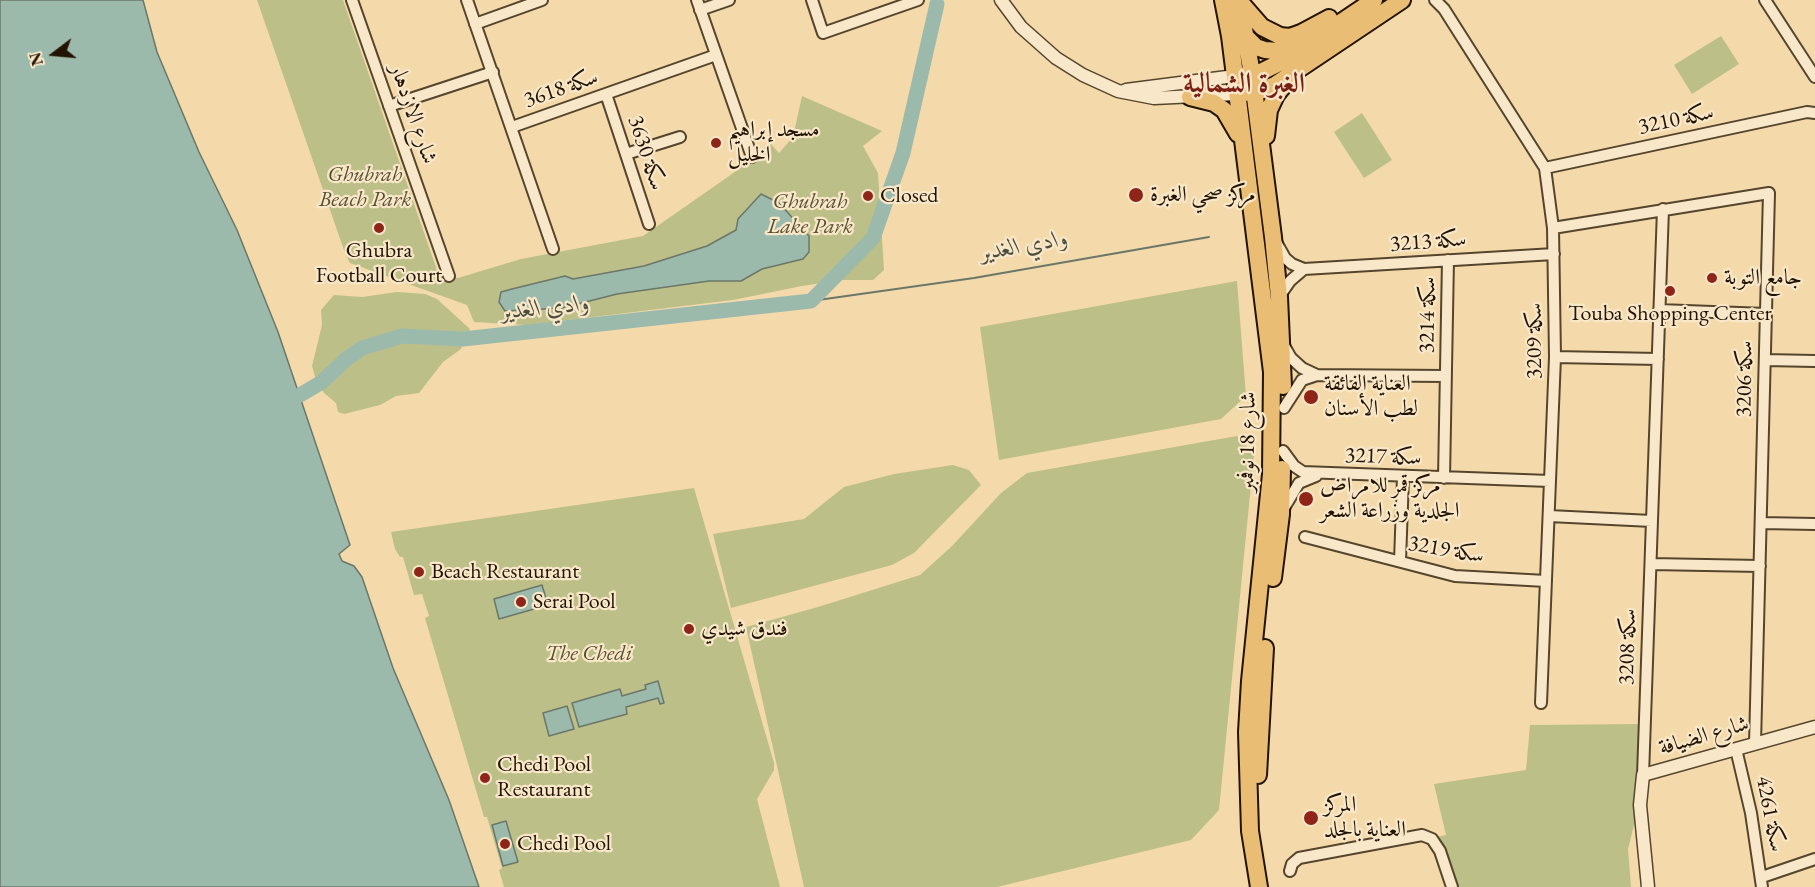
<!DOCTYPE html>
<html>
<head>
<meta charset="utf-8">
<style>
  body { margin:0 }
  #map { position:relative; width:1815px; height:887px; overflow:hidden; background:#f4daaa; font-family:"EB Garamond",serif }
  canvas { display:block }
  .north { position:absolute; left:24px; top:24px; width:60px; height:60px; -webkit-text-stroke:4px #f8e7c8; paint-order:stroke; rotate:254deg; font-size:16px; font-weight:700; line-height:24px; text-align:center; color:#221303 }
  .north::after { content:''; display:block; margin:auto; width:21px; height:27px; background:#221303; clip-path:polygon(50% 0,100% 100%,50% 72%,0 100%) }
</style>
</head>
<body>
<div id="map">
<canvas width="1815" height="887"></canvas>
<div class="north">N</div>
</div>
<script>
const c = document.querySelector('canvas').getContext('2d');
c.lineJoin = 'round';
function fillPath(path, color) { c.fillStyle = color; c.fill(path, 'evenodd'); }
const shape = rows => new Path2D(rows.map(r => 'M' + r).join(''));
function stroke(path, color, width, dash) { c.strokeStyle = color; c.lineWidth = width; c.lineCap = dash ? 'butt' : 'round'; c.setLineDash(dash || []); c.stroke(path); }
function label(font, color, halo, rows, align = 'center') {
  c.font = font + ' "EB Garamond",Amiri,serif'; c.lineWidth = 4.5; c.setLineDash([]); c.textBaseline = 'middle'; c.strokeStyle = halo; c.fillStyle = color; for (const [text, x, y, turn = 0] of rows) {
    c.save(); c.translate(x, y); c.rotate((+turn || 0) * Math.PI / 180); c.textAlign = isNaN(turn) ? turn : align; if (halo) c.strokeText(text, 0, 0); c.fillText(text, 0, 0); c.restore();
  }
}
fillPath(shape([
  [257,0,343,0,438,273,458,278,521,259,643,236,732,174,770,143,779,153,793,137,802,96,882,131,863,146,878,173,884,270,873,280,842,280,802,286,733,300,527,325,474,322,467,305,350,263,345,253],
  [1721,36,1739,64,1692,94,1674,65],
  [1362,113,1392,160,1364,178,1334,132],
  [1237,281,1246,396,1221,419,999,460,980,327],
  [397,292,425,294,437,299,470,329,461,349,443,362,419,393,396,396,380,405,344,414,338,412,336,403,324,393,316,380,312,366,322,325,321,310,334,295,362,297],
  [1237,436,1254,454,1219,810,1191,840,997,887,804,887,746,627,818,607,920,575,953,545,1001,493,1027,473],
  [953,465,969,470,981,485,914,553,892,565,731,608,713,534,804,519,844,487,894,474],
  [694,488,774,763,774,770,757,799,780,887,504,887,499,870,502,868,487,817,484,817,425,618,429,616,422,594,414,595,403,557,400,557,395,549,391,532],
  [1645,724,1639,805,1628,849,1631,887,1452,887,1432,838,1446,835,1434,784,1526,770,1530,725]
]), '#bcbf88');
const water = shape([
  [0,0,143,0,157,52,199,152,237,230,278,332,350,545,339,554,342,561,354,566,362,577,393,668,449,800,479,887,0,887,0,0],
  [761,194,779,203,809,236,809,252,803,259,762,269,741,281,709,281,617,294,562,308,505,311,499,302,501,292,512,289,565,276,573,279,644,266,707,246,736,230,738,219,761,194],
  [542,585,548,605,499,619,494,599,542,585],
  [658,681,664,703,660,704,658,698,626,707,627,714,579,727,572,703,620,689,622,696,646,689,645,685,658,681],
  [567,706,574,729,549,736,543,713,567,706],
  [506,821,518,862,503,866,492,825,506,821]
]);
fillPath(water, '#9cbaac');
stroke(water, '#6b7768', 1.5);
stroke(shape([
  [811,301,974,278,1209,237]
]), '#6b7768', 2);
stroke(shape([
  [300,395,322,382,345,360,362,348,402,336,463,339,811,301,873,238,903,153,937,4]
]), '#9cbaac', 15);
const minor = shape([
  [352,0,449,276],
  [467,0,553,249],
  [697,0,752,157],
  [812,0,823,33,918,0],
  [1435,0,1444,9,1545,168,1553,228,1555,357,1541,703],
  [1765,0,1815,77],
  [700,10,729,0],
  [475,24,542,0],
  [606,94,649,224],
  [389,106,493,72],
  [512,127,716,55],
  [626,154,680,137],
  [1545,168,1807,112,1815,113],
  [1553,228,1769,193,1755,744],
  [1276,242,1285,258,1292,264,1304,269,1554,254],
  [1279,297,1290,281,1304,269],
  [1659,310,1766,314],
  [1283,344,1291,358,1302,368,1317,375],
  [1555,357,1658,359],
  [1765,360,1815,361],
  [1284,408,1302,380,1317,375,1446,376],
  [1283,451,1294,466,1303,472,1550,481],
  [1444,478,1448,260],
  [1284,508,1299,483,1316,476],
  [1549,516,1652,521],
  [1761,523,1815,524],
  [1305,537,1455,576,1546,581],
  [1400,561,1403,477],
  [1651,564,1760,566],
  [1736,749,1751,813,1762,887],
  [1643,775,1663,209],
  [1290,871,1292,864,1299,858,1422,835,1432,839,1440,851,1452,887],
  [1762,877,1815,859]
]);
const tertiary = shape([
  [1001,0,1021,27,1056,58,1083,75,1118,91,1154,98,1237,94],
  [1126,90,1235,76],
  [1648,887,1640,805,1643,775,1815,727]
]);
const primary = shape([
  [1223,0,1230,36,1272,372,1271,474,1250,681,1247,732,1250,831,1259,887],
  [1239,0,1252,74,1273,237,1279,297,1283,386],
  [1241,3,1262,27,1280,36,1290,37,1301,33,1329,18],
  [1246,37,1256,47,1265,50,1278,51,1298,46],
  [1241,76,1259,73,1285,60,1374,0],
  [1244,93,1263,90,1275,85,1402,0],
  [1190,97,1214,103,1224,110,1238,134],
  [1266,136,1269,110,1276,95,1288,80],
  [1273,578,1281,514,1282,469],
  [1258,775,1265,648]
]);
stroke(minor, '#56452d', 14);
stroke(tertiary, '#56452d', 15);
stroke(primary, '#221303', 20);
stroke(minor, '#f8e7c8', 10);
stroke(tertiary, '#f8e7c8', 12);
stroke(primary, '#eabd75', 16);
for (const [x, y, r, color] of [
  [716,143,6,"#8f2418"],
  [1136,195,8,"#8f2418"],
  [868,196,6,"#8f2418"],
  [379,228,6,"#8f2418"],
  [1712,278,6,"#8f2418"],
  [1670,291,6,"#8f2418"],
  [1311,397,8,"#8f2418"],
  [1306,499,8,"#8f2418"],
  [419,572,6,"#8f2418"],
  [521,602,6,"#8f2418"],
  [689,629,6,"#8f2418"],
  [485,778,6,"#8f2418"],
  [1311,818,8,"#8f2418"],
  [505,844,6,"#8f2418"]
]) { const dot = new Path2D(); dot.arc(x, y, r, 0, 2 * Math.PI); c.fillStyle = color; c.fill(dot); stroke(dot, '#f8e7c8', 2); }
label('22px', '#221303', '#f8e7c8', [
  ["سكة 3618",561,89,-19],
  ["شارع الازدهار",413,114,71],
  ["سكة 3210",1676,120,-12],
  ["سكة 3630",646,153,72],
  ["سكة 3213",1428,242,-4],
  ["سكة 3214",1428,315,-89],
  ["سكة 3209",1535,341,-90],
  ["سكة 3206",1745,379,-89],
  ["شارع 18 نوفمبر",1248,442,-89],
  ["سكة 3217",1383,457,2],
  ["سكة 3219",1446,550,10],
  ["سكة 3208",1628,647,-88],
  ["شارع الضيافة",1704,736,-16],
  ["سكة 4261",1770,814,79]
]);
label('22px', '#221303', '#f8e7c8', [
  ["مسجد إبراهيم",728,130],
  ["الخليل",728,155],
  ["مركز صحي الغبرة",1150,195],
  ["Closed",880,196],
  ["Ghubra",379,251,"center"],
  ["Football Court",379,276,"center"],
  ["جامع التوبة",1724,278],
  ["Touba Shopping Center",1670,314,"center"],
  ["العناية الفائقة",1324,384],
  ["لطب الأسنان",1324,409],
  ["مركز قمر للامراض",1320,486],
  ["الجلدية وزراعة الشعر",1320,511],
  ["Beach Restaurant",431,572],
  ["Serai Pool",533,602],
  ["فندق شيدي",701,629],
  ["Chedi Pool",497,765],
  ["Restaurant",497,790],
  ["المركز",1324,805],
  ["العناية بالجلد",1324,830],
  ["Chedi Pool",517,844]
], 'left');
label('italic 22px', '#584f32', '#f8e7c8', [
  ["Ghubrah",365,175],
  ["Beach Park",365,200],
  ["Ghubrah",810,202],
  ["Lake Park",810,227],
  ["The Chedi",589,654]
]);
label('italic 24px', '#4d4d3e', '#f8e7c8', [
  ["وادي الغدير",1024,246,-10],
  ["وادي الغدير",545,308,-6]
]);
label('bold 28px', '#7a1f14', '#f8e7c8', [
  ["الغبرة الشمالية",1244,84]
]);
</script>
</body>
</html>
